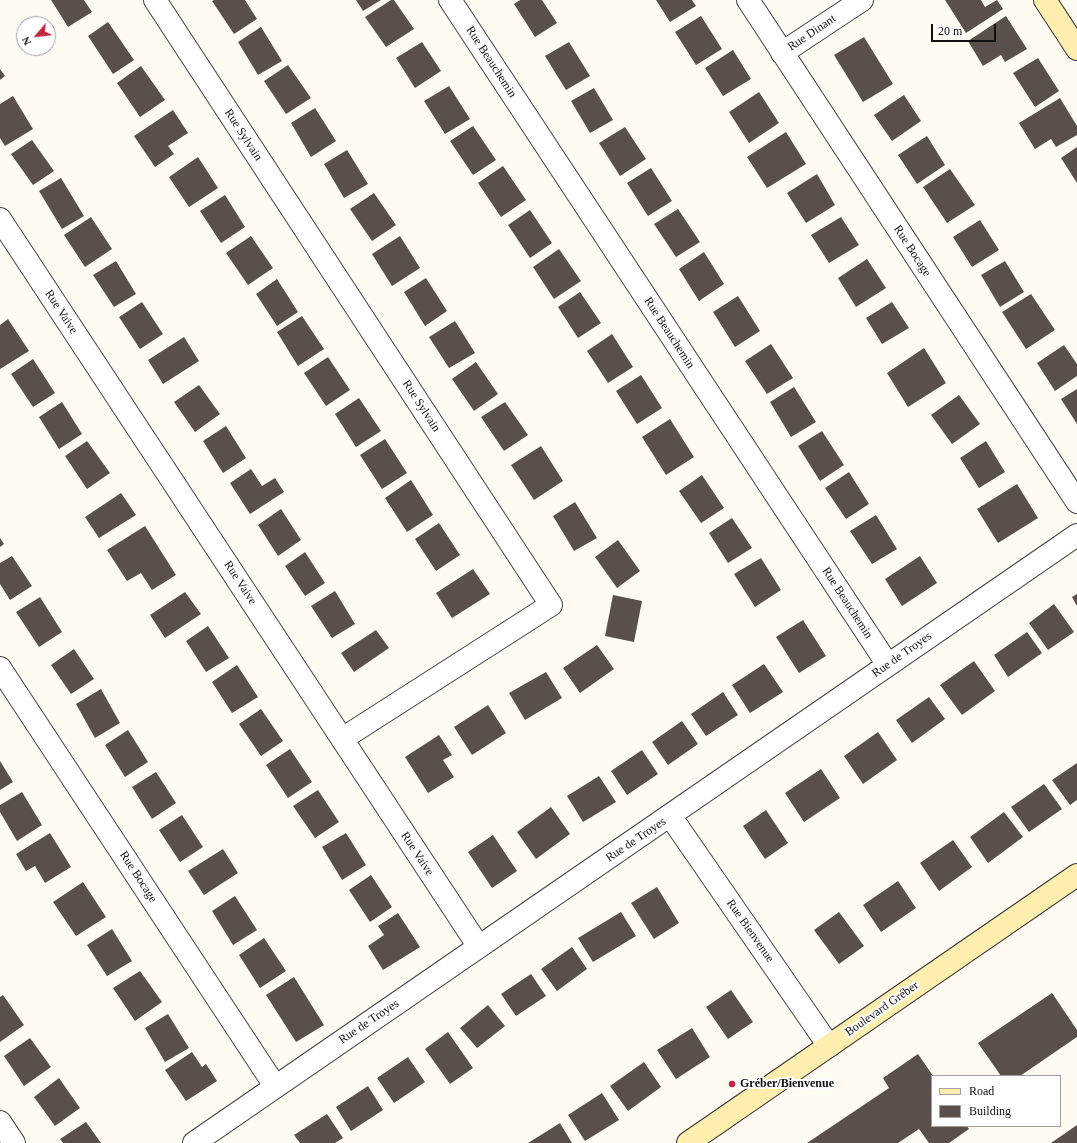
<!DOCTYPE html>
<html>
<head>
<meta charset="utf-8">
<style>
  body { margin:0 }
  #map { position:relative; width:1077px; height:1143px; overflow:hidden; background:#fffbf3; font-family:"Times New Roman",serif }
  canvas { display:block }
  .legend { position:absolute; left:931px; top:1075px; width:130px; height:52px; box-sizing:border-box; background:#fff; border:1px solid #9f9f9f; margin:0; padding:5px 7px; list-style:none; font-size:12px; color:#101010 }
  .legend li { display:flex; align-items:center; gap:8px; height:20px }
  .legend b { width:20px; border:1px solid #9f9f9f }
  .north { position:absolute; left:16px; top:16px; width:40px; height:40px; box-sizing:border-box; background:#fff; border:1px solid #9f9f9f; border-radius:50%; rotate:242deg; font-size:11px; font-weight:700; line-height:16px; text-align:center; color:#101010 }
  .north::after { content:''; display:block; margin:auto; width:14px; height:18px; background:#c2263e; clip-path:polygon(50% 0,100% 100%,50% 72%,0 100%) }
  .scale { position:absolute; left:931px; top:24px; width:65px; height:18px; box-sizing:border-box; border:2px solid #101010; border-top:0; padding-left:5px; font-size:12px; line-height:14px; white-space:nowrap; color:#101010; -webkit-text-stroke:3px #fff; paint-order:stroke }
</style>
</head>
<body>
<div id="map">
<canvas width="1077" height="1143"></canvas>
<ul class="legend">
<li><b style="height:5px;background:#ffeeae"></b>Road</li>
<li><b style="height:11px;background:#59504c"></b>Building</li>
</ul>
<div class="north">N</div>
<div class="scale">20 m</div>
</div>
<script>
const c = document.querySelector('canvas').getContext('2d');
c.lineJoin = 'round';
function fillPath(path, color) { c.fillStyle = color; c.fill(path, 'evenodd'); }
const shape = rows => new Path2D(rows.map(r => 'M' + r).join(''));
function stroke(path, color, width, dash) { c.strokeStyle = color; c.lineWidth = width; c.lineCap = dash ? 'butt' : 'round'; c.setLineDash(dash || []); c.stroke(path); }
function label(font, color, halo, rows, align = 'center') {
  c.font = font + ' "Times New Roman",serif'; c.lineWidth = 4; c.setLineDash([]); c.textBaseline = 'middle'; c.strokeStyle = halo; c.fillStyle = color; for (const [text, x, y, turn = 0] of rows) {
    c.save(); c.translate(x, y); c.rotate((+turn || 0) * Math.PI / 180); c.textAlign = isNaN(turn) ? turn : align; if (halo) c.strokeText(text, 0, 0); c.fillText(text, 0, 0); c.restore();
  }
}
fillPath(shape([
  [51,0,84,0,92,12,68,27],
  [214,0,245,0,257,19,234,34,212,1],
  [356,0,381,0,363,11],
  [391,0,394,0,414,29,386,47,365,17],
  [520,0,542,0,557,23,535,37,514,4],
  [656,0,692,0,696,6,670,22],
  [945,0,981,0,985,7,997,0,1003,9,966,33],
  [701,16,722,49,696,65,675,32],
  [1006,16,1027,49,1005,62,1001,55,983,66,968,41],
  [108,22,134,60,113,74,88,36],
  [261,27,282,61,258,75,238,42],
  [864,37,893,84,863,102,834,55],
  [422,42,441,71,415,88,396,58],
  [569,42,590,76,566,90,545,56],
  [733,50,751,79,723,96,705,68],
  [1038,58,1059,91,1035,107,1013,73],
  [288,65,311,98,286,114,264,81],
  [141,66,165,100,140,117,117,83],
  [0,69,5,76,0,80],
  [449,86,470,119,445,134,424,101],
  [594,88,613,120,590,133,571,101],
  [759,92,779,123,749,143,729,112],
  [904,95,921,121,892,141,874,115],
  [13,96,33,129,5,146,0,138,0,104],
  [1060,98,1077,126,1077,135,1056,147,1051,139,1035,149,1019,123],
  [315,108,336,141,311,157,291,123],
  [173,110,188,133,168,146,174,154,155,167,134,136],
  [473,126,496,160,473,175,450,141],
  [625,127,646,159,620,176,599,143],
  [786,132,806,164,767,188,747,157],
  [927,136,945,165,917,184,898,155],
  [32,140,54,171,33,185,11,154],
  [1077,147,1077,183,1061,158],
  [347,150,368,184,344,198,324,164],
  [198,157,218,188,189,207,169,177],
  [503,166,526,200,501,217,478,183],
  [651,168,672,201,648,216,627,183],
  [950,169,975,205,947,223,923,187],
  [817,174,835,205,806,223,787,193],
  [61,178,84,216,62,229,39,191],
  [374,193,396,225,372,241,350,209],
  [225,195,245,227,221,243,200,211],
  [678,209,700,242,676,257,654,224],
  [530,210,552,243,530,258,508,225],
  [91,217,112,249,85,267,64,235],
  [841,217,859,245,829,263,811,235],
  [980,220,999,250,972,267,953,237],
  [251,236,273,268,248,285,226,253],
  [400,236,420,268,392,286,372,254],
  [559,249,581,281,554,299,533,267],
  [704,252,724,284,699,301,679,269],
  [867,259,886,288,856,307,838,278],
  [116,261,136,294,114,307,93,275],
  [1005,261,1024,292,1000,307,981,275],
  [426,278,447,311,425,326,404,292],
  [277,279,298,312,277,326,256,294],
  [580,292,601,323,578,338,558,307],
  [1031,294,1055,330,1026,349,1002,312],
  [738,296,760,331,735,347,713,312],
  [142,302,163,334,140,349,119,317],
  [892,302,909,328,882,344,866,318],
  [302,316,324,349,298,366,277,332],
  [8,319,29,351,0,369,0,325],
  [455,321,475,353,449,368,429,337],
  [612,334,633,367,608,383,587,351],
  [184,337,199,361,163,384,148,360],
  [771,344,793,378,767,394,745,361],
  [1064,345,1077,364,1077,376,1055,391,1037,363],
  [924,348,946,383,908,407,887,373],
  [328,357,350,390,326,406,304,373],
  [33,359,55,393,33,407,11,374],
  [476,362,498,394,474,411,452,379],
  [641,375,662,408,637,424,616,391],
  [199,385,220,414,195,432,174,402],
  [794,387,816,422,791,437,770,402],
  [1077,389,1077,424,1061,399],
  [959,395,980,424,952,444,931,415],
  [359,398,381,431,356,447,335,414],
  [62,402,82,434,59,449,39,417],
  [505,402,528,435,504,451,481,417],
  [670,419,694,457,666,475,642,437],
  [226,426,246,458,223,473,203,441],
  [822,431,844,465,820,481,798,446],
  [385,439,407,473,382,489,360,455],
  [87,441,110,473,87,489,65,456],
  [986,441,1005,472,979,488,960,458],
  [541,446,563,481,534,500,511,465],
  [251,469,262,486,275,478,284,492,250,514,230,483],
  [849,472,869,504,846,519,825,488],
  [702,475,724,508,701,523,679,491],
  [411,480,433,515,407,532,385,498],
  [1017,484,1038,518,998,543,977,509],
  [121,493,136,515,99,538,85,517],
  [575,502,597,538,574,551,553,516],
  [281,509,301,540,278,556,258,525],
  [876,515,897,549,872,564,850,531],
  [732,518,752,548,728,563,709,533],
  [439,523,460,555,436,571,415,539],
  [145,526,176,575,152,590,141,573,127,581,107,550],
  [0,538,4,544,0,547],
  [618,540,640,571,617,588,595,557],
  [305,552,325,583,305,596,285,566],
  [12,556,32,586,10,600,0,584,0,563],
  [920,556,937,583,902,606,885,579],
  [761,558,781,590,755,607,734,574],
  [473,569,490,594,452,618,436,593],
  [335,591,355,624,332,638,311,606],
  [185,592,201,614,165,638,150,615],
  [1077,594,1077,606,1072,597],
  [613,595,642,601,634,642,605,636],
  [40,597,62,632,39,647,16,612],
  [1054,604,1074,632,1048,650,1029,623],
  [803,620,826,656,799,673,776,637],
  [208,626,229,658,206,672,186,641],
  [376,630,389,648,354,672,341,653],
  [1027,632,1042,653,1008,677,994,655],
  [597,645,614,669,580,693,563,668],
  [74,649,94,679,71,694,51,665],
  [974,661,995,691,962,715,940,685],
  [764,664,783,692,750,713,732,685],
  [237,665,258,697,232,713,212,682],
  [546,672,562,698,525,720,509,693],
  [101,689,120,723,95,738,76,704],
  [723,692,738,715,706,736,691,714],
  [929,697,945,719,912,743,896,720],
  [488,705,506,733,472,755,454,727],
  [261,709,283,741,261,756,239,724],
  [682,721,698,744,668,765,652,742],
  [128,730,148,762,125,777,105,745],
  [878,732,897,760,863,784,844,756],
  [439,735,452,755,443,760,454,777,428,793,405,757],
  [290,749,312,782,288,798,266,765],
  [642,750,658,774,627,795,611,771],
  [0,761,13,782,0,790],
  [1077,763,1077,800,1070,805,1052,780],
  [821,769,840,798,804,822,785,793],
  [156,772,176,803,152,819,132,787],
  [599,776,616,802,583,822,567,796],
  [1044,784,1062,809,1029,832,1011,807],
  [318,790,339,822,315,838,293,806],
  [22,792,42,825,17,841,0,812,0,805],
  [551,807,570,834,536,859,517,832],
  [766,810,788,843,765,859,743,826],
  [1004,812,1023,837,988,863,970,837],
  [182,815,203,847,180,862,159,830],
  [50,833,71,867,45,883,35,866,26,871,16,854],
  [346,833,366,865,342,880,322,847],
  [493,835,517,871,492,888,468,852],
  [953,840,972,867,939,891,920,863],
  [223,849,238,873,204,895,188,871],
  [371,875,392,907,370,922,349,890],
  [898,881,916,908,881,932,863,905],
  [83,882,106,917,76,936,53,902],
  [657,887,679,923,654,939,631,903],
  [235,896,257,930,233,945,212,911],
  [621,912,636,936,593,962,578,938],
  [839,912,864,946,839,964,814,930],
  [398,913,420,947,383,970,368,946,384,935,378,926],
  [112,929,132,961,107,976,87,945],
  [264,938,286,971,260,988,239,955],
  [572,947,587,969,557,991,541,969],
  [140,971,162,1002,135,1021,113,988],
  [531,974,546,996,516,1016,501,994],
  [294,977,324,1025,296,1042,266,995],
  [731,990,753,1022,728,1039,706,1007],
  [1052,993,1077,1030,1077,1037,1020,1076,1001,1076,978,1043],
  [3,995,24,1025,0,1042,0,997],
  [488,1005,505,1026,477,1048,460,1028],
  [168,1014,189,1048,165,1062,145,1028],
  [692,1028,710,1057,676,1079,657,1050],
  [448,1032,473,1068,450,1084,425,1049],
  [30,1038,51,1067,24,1086,4,1056],
  [192,1052,202,1067,206,1064,217,1081,186,1101,165,1070],
  [918,1054,933,1076,932,1126,967,1126,969,1129,949,1143,929,1143,919,1129,898,1143,807,1143,889,1088,883,1078],
  [408,1057,425,1082,394,1103,377,1078],
  [644,1062,661,1087,628,1111,610,1086],
  [59,1078,80,1108,55,1126,34,1097],
  [368,1086,383,1110,351,1131,336,1107],
  [602,1093,619,1120,585,1141,568,1115],
  [327,1114,343,1138,335,1143,300,1143,294,1135],
  [86,1122,101,1143,63,1143,60,1139],
  [560,1123,572,1143,528,1143],
  [1077,1125,1077,1143,1051,1143]
]), '#59504c');
const street = shape([
  [155,0,551,605,342,739],
  [450,0,888,665],
  [748,0,1077,502],
  [782,53,862,0],
  [0,219,479,947],
  [0,668,275,1086],
  [671,817,829,1046],
  [0,1122,14,1143],
  [194,1143,1077,535]
]);
const secondary = shape([
  [1045,0,1077,49],
  [688,1143,1077,875]
]);
stroke(street, '#434343', 24);
stroke(secondary, '#323232', 24);
stroke(street, '#fff', 22);
stroke(secondary, '#ffeeae', 22);
for (const [x, y, r, color] of [
  [732,1084,4,"#c2263e"]
]) { const dot = new Path2D(); dot.arc(x, y, r, 0, 2 * Math.PI); c.fillStyle = color; c.fill(dot); stroke(dot, '#fff', 1.5); }
label('12px', '#101010', '#fff', [
  ["Rue Dinant",812,33,-34],
  ["Rue Beauchemin",491,62,57],
  ["Rue Sylvain",243,135,57],
  ["Rue Bocage",912,251,57],
  ["Rue Vaive",61,312,57],
  ["Rue Beauchemin",669,333,57],
  ["Rue Sylvain",421,406,57],
  ["Rue Vaive",240,583,57],
  ["Rue Beauchemin",847,603,57],
  ["Rue de Troyes",902,655,-35],
  ["Rue de Troyes",636,840,-34],
  ["Rue Vaive",417,854,57],
  ["Rue Bocage",138,877,57],
  ["Rue Bienvenue",750,931,55],
  ["Boulevard Gréber",882,1009,-35],
  ["Rue de Troyes",369,1022,-34]
]);
label('bold 12px', '#101010', '#fff', [
  ["Gréber/Bienvenue",740,1084]
], 'left');
</script>
</body>
</html>
